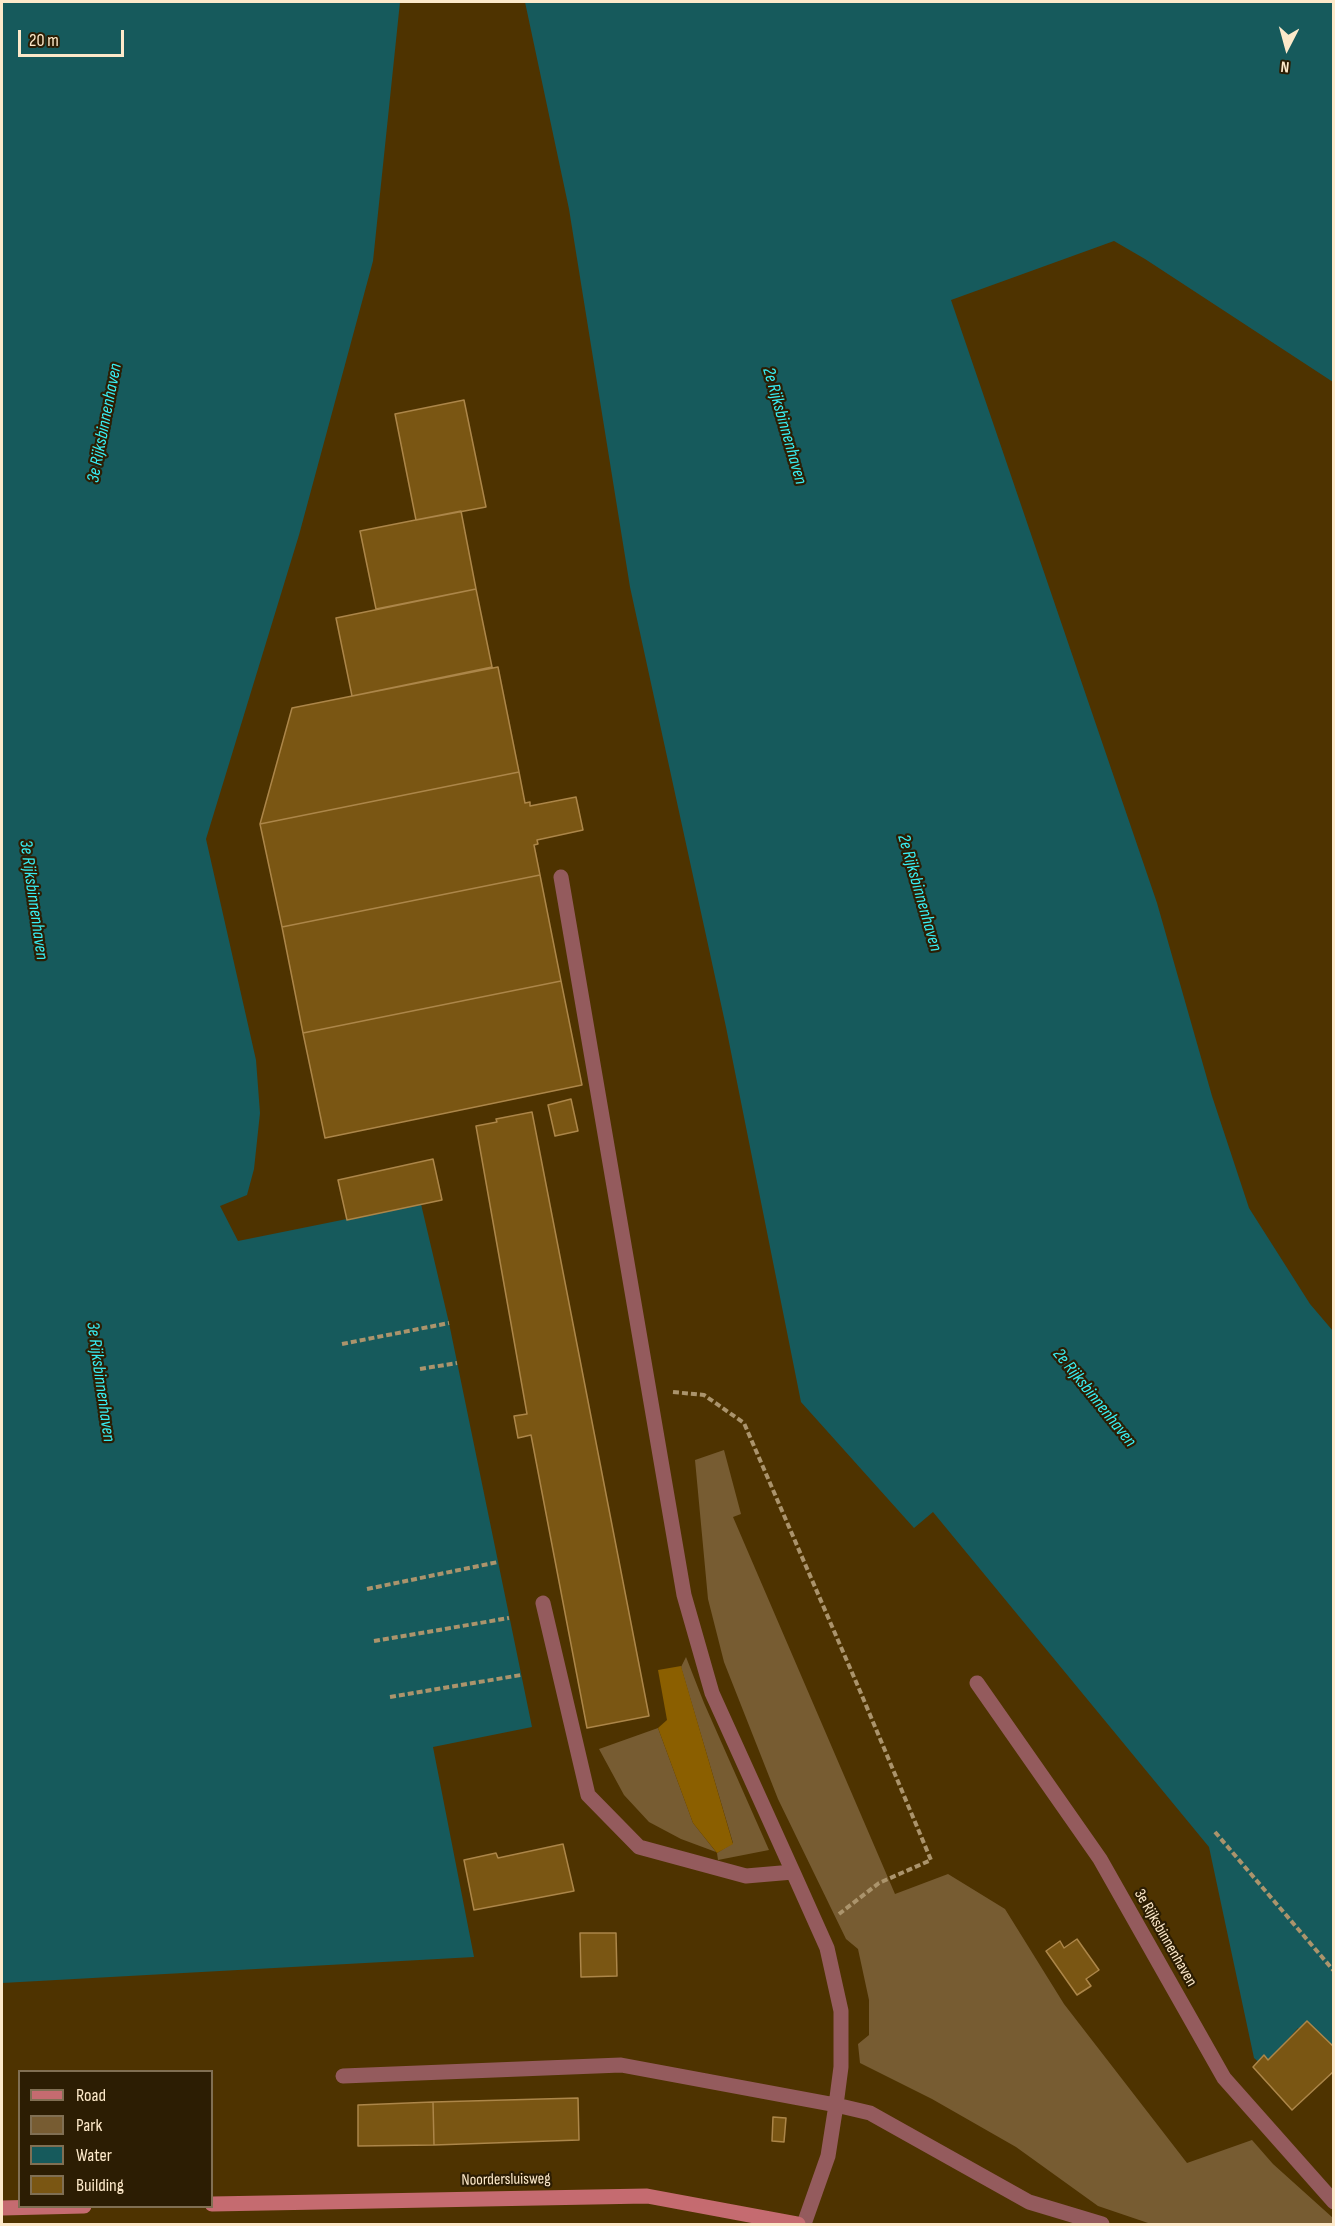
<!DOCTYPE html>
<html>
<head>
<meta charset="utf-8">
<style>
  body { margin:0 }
  #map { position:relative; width:1335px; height:2226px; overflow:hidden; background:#4e3300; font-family:"Sofia Sans Condensed",sans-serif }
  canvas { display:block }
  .frame { position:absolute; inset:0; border:3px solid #fde9ca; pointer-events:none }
  .legend { position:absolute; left:18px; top:2070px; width:195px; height:138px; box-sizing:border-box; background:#2c1d03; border:2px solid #806f53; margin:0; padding:8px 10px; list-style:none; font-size:18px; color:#fde9ca }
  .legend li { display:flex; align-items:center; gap:12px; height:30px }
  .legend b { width:30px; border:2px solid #806f53 }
  .north { position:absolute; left:1257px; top:18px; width:60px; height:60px; -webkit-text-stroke:4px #2c1d03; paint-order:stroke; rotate:186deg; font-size:16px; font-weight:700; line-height:24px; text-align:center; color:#fde9ca }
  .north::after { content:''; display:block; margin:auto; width:21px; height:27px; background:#fde9ca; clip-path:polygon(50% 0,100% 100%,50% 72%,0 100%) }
  .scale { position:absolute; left:18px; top:30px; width:106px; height:27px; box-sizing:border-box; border:3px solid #fde9ca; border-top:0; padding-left:8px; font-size:18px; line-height:21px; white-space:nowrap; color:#fde9ca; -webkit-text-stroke:4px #2c1d03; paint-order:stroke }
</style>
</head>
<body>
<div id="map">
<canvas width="1335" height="2226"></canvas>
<div class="frame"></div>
<ul class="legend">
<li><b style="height:8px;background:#c56b70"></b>Road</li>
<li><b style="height:16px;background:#775c32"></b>Park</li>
<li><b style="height:16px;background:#165a5c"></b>Water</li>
<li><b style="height:16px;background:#7a5613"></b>Building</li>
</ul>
<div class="north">N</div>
<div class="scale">20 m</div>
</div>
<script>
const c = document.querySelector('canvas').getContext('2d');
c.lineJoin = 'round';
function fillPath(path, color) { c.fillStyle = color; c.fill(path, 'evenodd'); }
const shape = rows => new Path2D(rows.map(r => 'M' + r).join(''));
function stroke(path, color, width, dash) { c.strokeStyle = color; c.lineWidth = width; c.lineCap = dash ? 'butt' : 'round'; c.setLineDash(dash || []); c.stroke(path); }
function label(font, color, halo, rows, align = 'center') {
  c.font = font + ' "Sofia Sans Condensed",sans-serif'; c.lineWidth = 4.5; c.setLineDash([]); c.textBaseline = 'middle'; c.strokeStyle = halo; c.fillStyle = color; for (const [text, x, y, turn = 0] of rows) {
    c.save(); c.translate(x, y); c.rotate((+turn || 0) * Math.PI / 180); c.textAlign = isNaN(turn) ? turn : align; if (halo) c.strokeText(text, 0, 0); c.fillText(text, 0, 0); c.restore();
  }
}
fillPath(shape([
  [724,1450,741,1514,733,1517,895,1894,948,1874,1005,1909,1064,2004,1187,2163,1252,2140,1273,2164,1333,2218,1333,2224,1151,2224,1098,2206,1016,2147,932,2099,860,2063,858,2044,869,2035,869,2000,858,1949,846,1939,778,1799,724,1662,708,1599,695,1460],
  [686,1657,704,1703,769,1850,718,1860,717,1853,733,1843,681,1667],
  [658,1728,693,1823,716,1852,681,1839,649,1822,624,1795,599,1749]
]), '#775c32');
fillPath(shape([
  [681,1666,733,1844,717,1853,693,1823,658,1728,667,1720,658,1670]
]), '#8b5f00');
fillPath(shape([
  [2,2,400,2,373,261,299,535,206,839,256,1060,260,1113,254,1169,247,1195,220,1206,238,1241,421,1204,449,1323,532,1727,433,1747,474,1957,2,1983],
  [525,2,1333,2,1333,382,1145,259,1114,241,951,300,1157,903,1212,1096,1249,1208,1310,1304,1333,1331,1333,2055,1298,2028,1266,2064,1261,2064,1254,2058,1209,1847,933,1512,914,1528,801,1402,726,1027,630,587,569,209]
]), '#165a5c');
const building = shape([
  [464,400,486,507,416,520,395,414,464,400],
  [461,511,476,589,376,609,360,531,461,511],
  [476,589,492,667,352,696,336,618,476,589],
  [498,667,519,772,260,824,292,708,498,667],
  [519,772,525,803,530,802,530,806,576,797,583,830,537,840,538,844,534,845,540,875,282,927,260,824,519,772],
  [540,875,561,981,303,1033,282,927,540,875],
  [561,981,582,1085,325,1138,303,1033,561,981],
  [571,1099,578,1131,555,1136,548,1105,571,1099],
  [532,1112,649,1716,587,1728,531,1435,518,1438,514,1416,527,1414,476,1126,497,1122,496,1119,532,1112],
  [433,1159,442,1200,347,1220,338,1180,433,1159],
  [563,1844,574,1891,474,1910,464,1860,496,1853,498,1858,563,1844],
  [580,1933,616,1933,617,1976,581,1977,580,1933],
  [1077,1939,1099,1970,1086,1979,1091,1986,1077,1995,1046,1951,1060,1941,1064,1948,1077,1939],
  [1307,2021,1334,2047,1334,2071,1292,2110,1253,2067,1264,2055,1268,2060,1307,2021],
  [578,2098,579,2140,434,2145,433,2102,578,2098],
  [433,2102,434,2145,358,2146,358,2105,433,2102],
  [773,2117,786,2118,784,2142,772,2141,773,2117]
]);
fillPath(building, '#7a5613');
stroke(building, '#ac8649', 1.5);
stroke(shape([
  [342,1344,449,1323],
  [420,1369,457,1363],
  [673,1392,704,1395,744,1423,860,1691,931,1860,879,1883,839,1914],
  [367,1589,498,1562],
  [374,1641,509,1618],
  [390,1697,521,1675],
  [1215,1832,1334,1971]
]), '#ab946c', 4, [6, 3]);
stroke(shape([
  [561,877,684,1595,712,1693,793,1872],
  [977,1683,1100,1859,1224,2078,1334,2202],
  [343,2076,621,2065,836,2105,841,2067,841,2011,827,1948,793,1872,746,1876,639,1847,588,1795,543,1603],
  [804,2224,828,2156,836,2105,870,2113,1029,2202,1102,2224]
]), '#945b5d', 15);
stroke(shape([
  [212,2204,647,2196,798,2224],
  [2,2208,84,2206]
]), '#c56b70', 15);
label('16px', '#fde9ca', '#2c1d03', [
  ["3e Rijksbinnenhaven",1165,1938,60],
  ["Noordersluisweg",506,2180,-1]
]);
label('italic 18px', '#38eff4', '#2c1d03', [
  ["3e Rijksbinnenhaven",105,423,-79],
  ["2e Rijksbinnenhaven",784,426,74],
  ["2e Rijksbinnenhaven",919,893,74],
  ["3e Rijksbinnenhaven",33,900,82],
  ["3e Rijksbinnenhaven",100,1382,82],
  ["2e Rijksbinnenhaven",1094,1398,51]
]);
</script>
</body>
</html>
